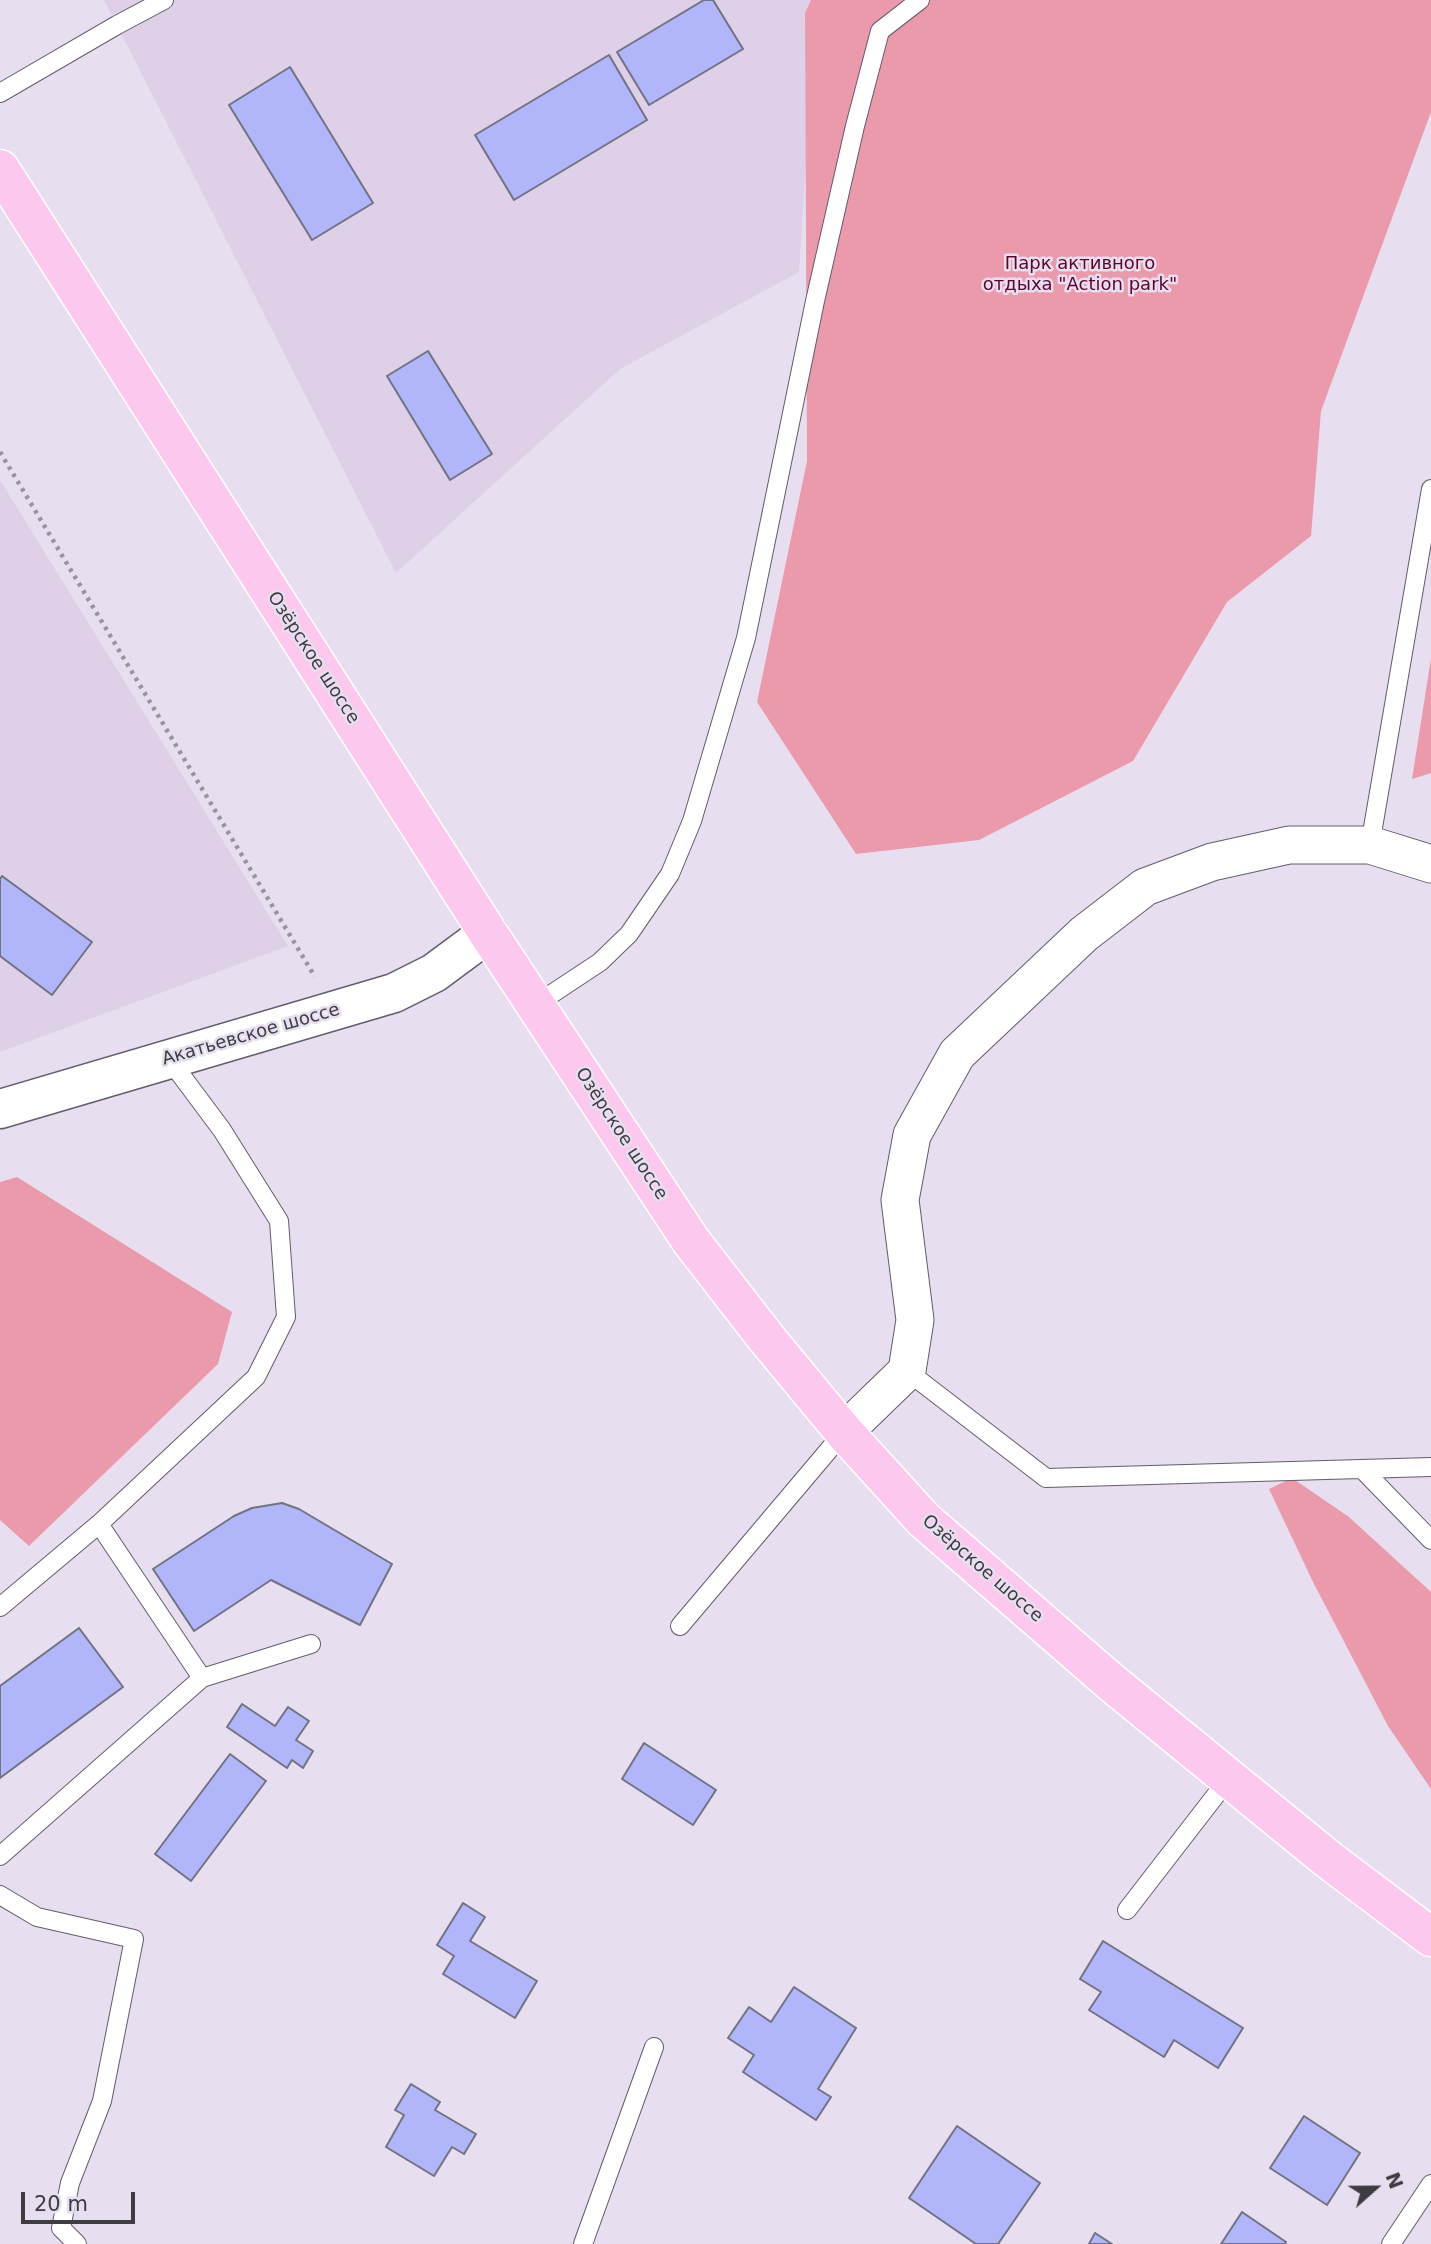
<!DOCTYPE html>
<html>
<head>
<meta charset="utf-8">
<style>
  body { margin:0 }
  #map { position:relative; width:1431px; height:2244px; overflow:hidden; background:#e7dfef; font-family:"DejaVu Sans",sans-serif }
  canvas { display:block }
  .north { position:absolute; left:1340px; top:2153px; width:70px; height:70px; -webkit-text-stroke:5px #e7dfef; paint-order:stroke; rotate:69deg; font-size:19px; font-weight:700; line-height:28px; text-align:center; color:#3e3b41 }
  .north::after { content:''; display:block; margin:auto; width:24px; height:32px; background:#3e3b41; clip-path:polygon(50% 0,100% 100%,50% 72%,0 100%) }
  .scale { position:absolute; left:21px; top:2192px; width:114px; height:32px; box-sizing:border-box; border:4px solid #3e3b41; border-top:0; padding-left:9px; font-size:21px; line-height:24px; white-space:nowrap; color:#3e3b41; -webkit-text-stroke:5px #e7dfef; paint-order:stroke }
</style>
</head>
<body>
<div id="map">
<canvas width="1431" height="2244"></canvas>
<div class="north">N</div>
<div class="scale">20 m</div>
</div>
<script>
const c = document.querySelector('canvas').getContext('2d');
c.lineJoin = 'round';
function fillPath(path, color) { c.fillStyle = color; c.fill(path, 'evenodd'); }
const shape = rows => new Path2D(rows.map(r => 'M' + r).join(''));
function stroke(path, color, width, dash) { c.strokeStyle = color; c.lineWidth = width; c.lineCap = dash ? 'butt' : 'round'; c.setLineDash(dash || []); c.stroke(path); }
function label(font, color, halo, rows, align = 'center') {
  c.font = font + ' "DejaVu Sans",sans-serif'; c.lineWidth = 5; c.setLineDash([]); c.textBaseline = 'middle'; c.strokeStyle = halo; c.fillStyle = color; for (const [text, x, y, turn = 0] of rows) {
    c.save(); c.translate(x, y); c.rotate((+turn || 0) * Math.PI / 180); c.textAlign = isNaN(turn) ? turn : align; if (halo) c.strokeText(text, 0, 0); c.fillText(text, 0, 0); c.restore();
  }
}
fillPath(shape([
  [104,0,811,0,805,13,806,162,799,272,620,369,396,573],
  [0,480,288,946,0,1052]
]), '#ddd0e7');
fillPath(shape([
  [811,0,1431,0,1431,112,1321,411,1311,536,1227,602,1133,761,979,840,856,854,757,702,807,461,805,13],
  [1431,658,1431,773,1412,779],
  [17,1177,232,1312,218,1364,29,1546,0,1520,0,1182],
  [1292,1478,1349,1517,1431,1592,1431,1789,1388,1726,1313,1582,1269,1489]
]), '#eb9aab');
const building = shape([
  [704,0,713,0,743,49,649,105,617,52,704,0],
  [609,55,647,120,514,200,475,135,609,55],
  [290,67,373,203,312,240,229,105,290,67],
  [428,351,492,454,450,480,387,376,428,351],
  [2,876,92,942,52,995,0,956,0,879,2,876],
  [282,1503,299,1509,392,1564,360,1625,271,1580,194,1631,153,1569,234,1516,252,1508,282,1503],
  [79,1628,123,1687,0,1778,0,1686,79,1628],
  [242,1704,275,1726,288,1707,309,1721,296,1740,313,1751,303,1768,292,1760,287,1768,227,1727,242,1704],
  [644,1743,716,1790,693,1825,622,1779,644,1743],
  [230,1754,266,1781,191,1881,155,1854,230,1754],
  [463,1903,485,1917,470,1941,537,1981,515,2018,443,1974,454,1956,437,1945,463,1903],
  [1103,1941,1243,2028,1218,2068,1174,2040,1164,2057,1089,2010,1101,1992,1080,1979,1103,1941],
  [794,1987,856,2028,818,2089,831,2097,816,2120,743,2072,754,2055,728,2038,749,2007,771,2022,794,1987],
  [411,2084,440,2102,435,2110,476,2134,464,2154,452,2147,434,2176,386,2147,404,2115,395,2110,411,2084],
  [1304,2116,1360,2153,1327,2205,1270,2168,1304,2116],
  [957,2126,1040,2183,998,2244,976,2244,909,2198,957,2126],
  [1242,2212,1286,2242,1285,2244,1221,2244,1242,2212],
  [1095,2233,1112,2244,1089,2244,1095,2233]
]);
fillPath(building, '#b1b5fa');
stroke(building, '#717382', 2);
const service = shape([
  [0,93,117,25,164,0],
  [1370,845,1431,489],
  [535,1005,600,962,629,934,670,874,692,821,746,638,815,301,855,126,880,31,920,0],
  [169,1059,222,1130,279,1221,286,1317,256,1377,99,1524,202,1678,311,1644],
  [907,1371,1046,1478,1431,1467],
  [1362,1469,1431,1540],
  [0,1607,99,1524],
  [680,1626,844,1432],
  [0,1856,202,1678],
  [0,1895,37,1917,134,1939,102,2101,70,2183,61,2228,77,2244],
  [1127,1910,1229,1778],
  [583,2244,654,2047],
  [1391,2244,1431,2184]
]);
const minor = shape([
  [844,1432,907,1371,915,1320,900,1200,912,1135,957,1054,1084,934,1145,887,1212,862,1289,845,1370,845,1431,864]
]);
const secondary = shape([
  [0,1109,394,993,434,973,488,933]
]);
const primary = shape([
  [0,169,488,933,691,1241,767,1339,844,1432,924,1520,1112,1683,1329,1860,1431,1937]
]);
stroke(service, '#645c6a', 20);
stroke(minor, '#645c6a', 39);
stroke(secondary, '#645c6a', 41);
stroke(primary, '#fff', 41);
stroke(shape([
  [0,452,315,977]
]), '#99939e', 4.5, [3.5, 5]);
stroke(service, '#fff', 18);
stroke(minor, '#fff', 37);
stroke(secondary, '#fff', 38);
stroke(primary, '#fcc8ed', 38);
label('18px', '#5f0428', '#e7dfef', [
  ["Парк активного",1080,264],
  ["отдыха \"Action park\"",1080,285]
]);
label('18px', '#3e3b41', '#e7dfef', [
  ["Озёрское шоссе",313,658,57],
  ["Акатьевское шоссе",251,1035,-16],
  ["Озёрское шоссе",621,1134,57],
  ["Озёрское шоссе",982,1569,41]
]);
</script>
</body>
</html>
